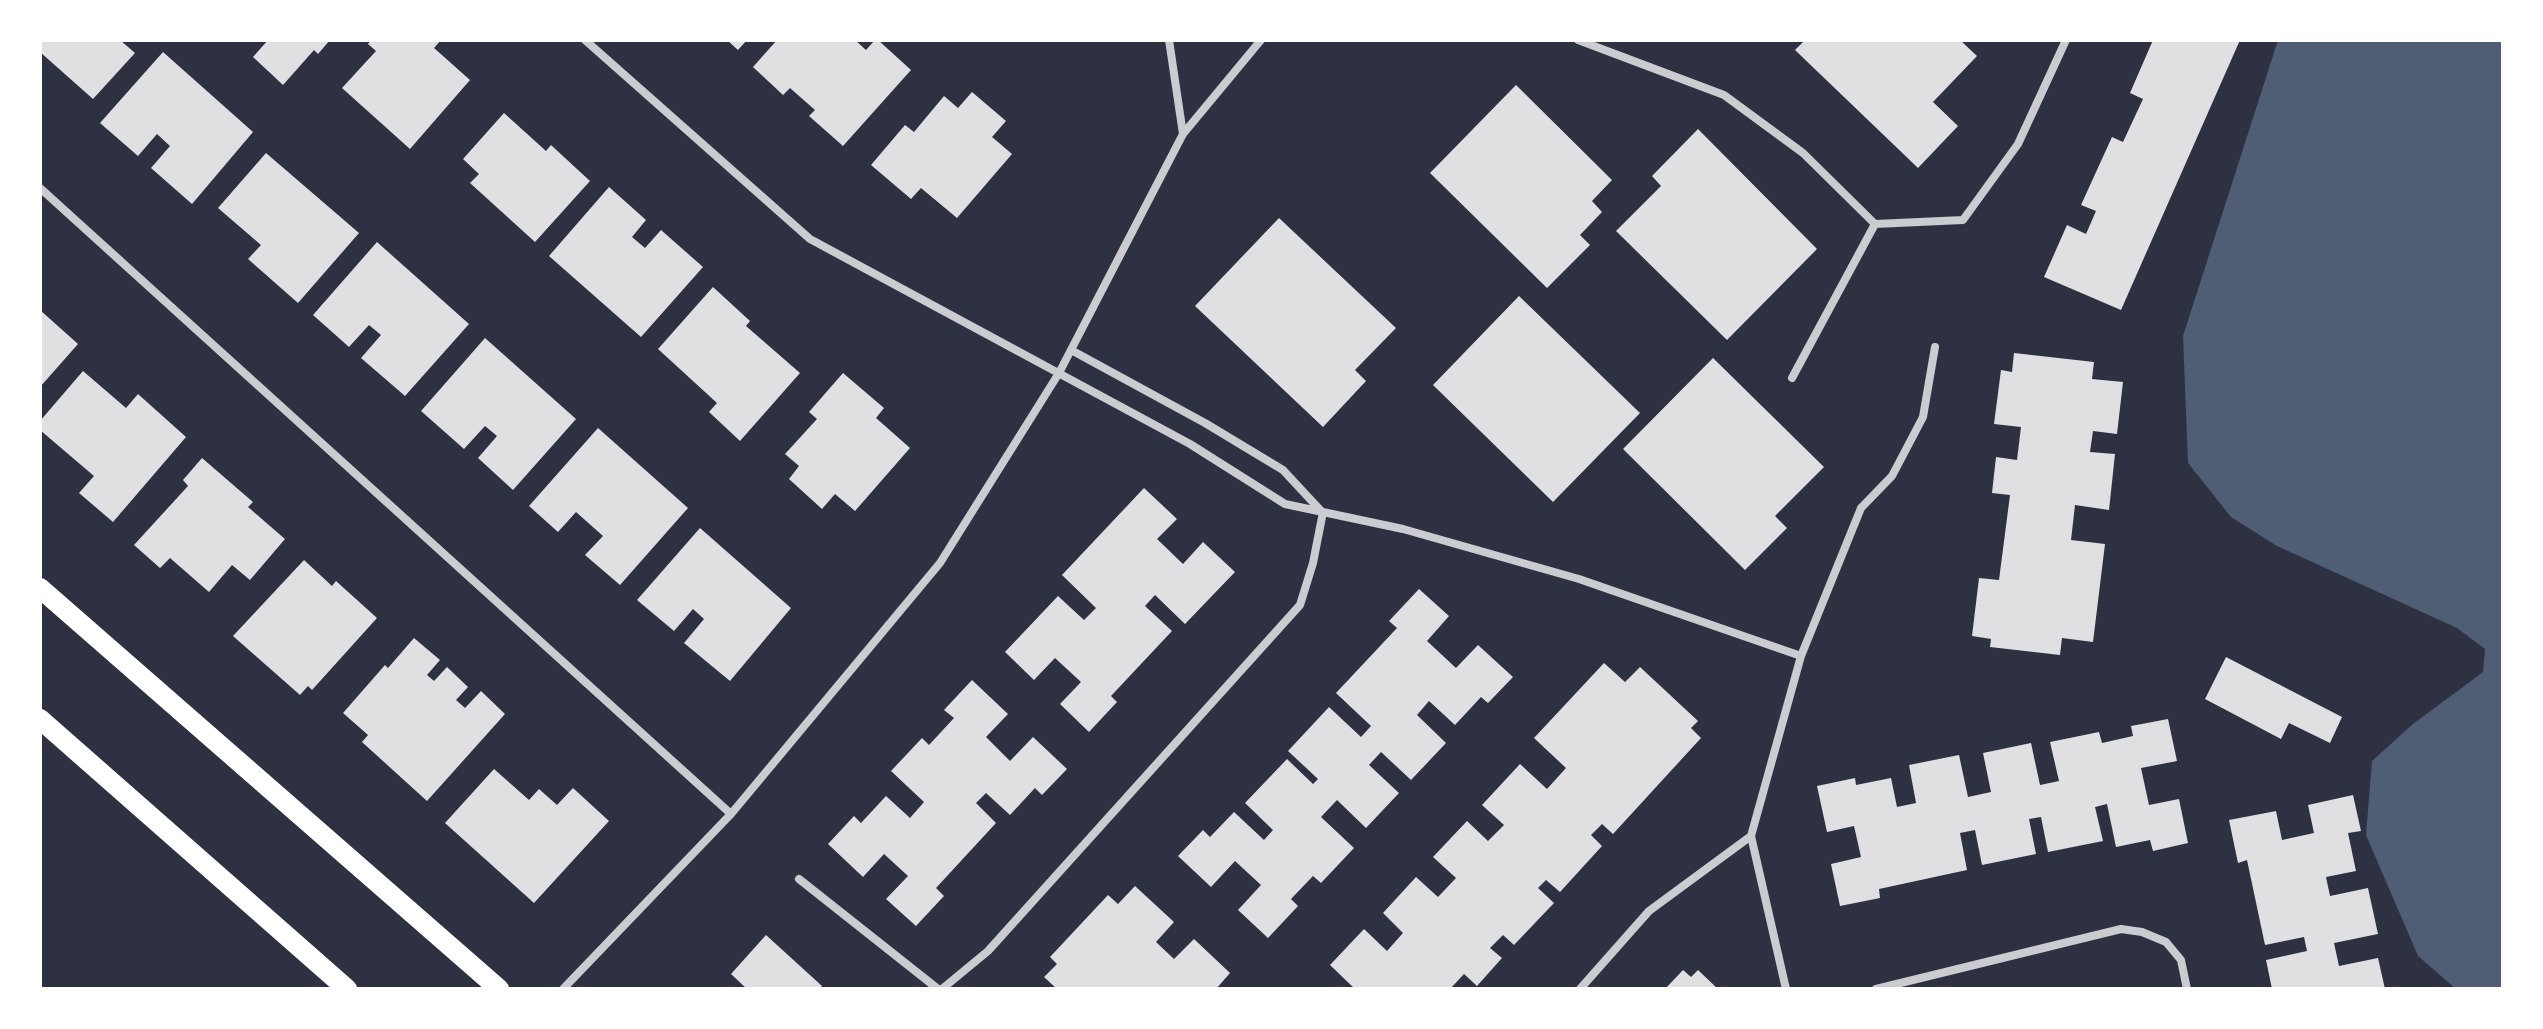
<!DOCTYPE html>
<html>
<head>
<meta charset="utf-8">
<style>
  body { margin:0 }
  #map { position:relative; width:2543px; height:1029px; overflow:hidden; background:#2d3142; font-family:"Alegreya Sans",sans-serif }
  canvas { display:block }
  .frame { position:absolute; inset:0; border:42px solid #fff; pointer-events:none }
</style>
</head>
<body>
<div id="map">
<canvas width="2543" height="1029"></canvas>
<div class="frame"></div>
</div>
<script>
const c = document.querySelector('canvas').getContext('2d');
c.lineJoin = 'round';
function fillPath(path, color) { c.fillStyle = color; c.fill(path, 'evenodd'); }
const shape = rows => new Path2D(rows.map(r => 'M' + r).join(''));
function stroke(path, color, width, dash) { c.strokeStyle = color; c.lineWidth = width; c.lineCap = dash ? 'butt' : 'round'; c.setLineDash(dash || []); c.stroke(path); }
fillPath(shape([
  [2278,40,2503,40,2503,989,2456,989,2418,956,2366,835,2372,761,2413,724,2483,672,2485,649,2457,628,2277,546,2231,517,2188,463,2183,336]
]), '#4f5d75');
fillPath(shape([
  [40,40,120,40,135,53,93,99,40,52],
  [268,40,330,40,318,54,314,50,283,85,253,57],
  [371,40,441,40,434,48,470,80,410,149,342,88,376,51,368,44],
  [727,40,747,40,738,50],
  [777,40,855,40,866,50,875,40,878,40,911,70,843,146,809,116,815,110,790,88,783,95,753,67],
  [1805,40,1960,40,1977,56,1933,102,1958,126,1918,168,1795,50],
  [2153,40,2240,40,2121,310,2044,277,2067,225,2086,234,2096,211,2081,205,2112,137,2123,142,2143,99,2130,93],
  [163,52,253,132,192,204,151,168,170,146,157,134,138,156,100,123],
  [1516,85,1612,180,1592,201,1602,212,1580,235,1590,245,1547,288,1430,173],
  [972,92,1006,121,992,137,1012,154,957,218,921,188,911,199,871,165,905,125,914,132,944,96,958,108],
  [504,113,546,151,551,145,590,181,535,242,470,183,479,174,463,159],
  [1698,129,1817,249,1727,340,1616,231,1661,186,1652,176],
  [266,153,359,233,298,303,248,259,261,245,218,208],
  [609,187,646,220,632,237,645,248,661,230,703,267,641,337,549,256],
  [1279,218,1396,328,1355,370,1366,381,1323,427,1195,306],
  [377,242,469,324,405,396,361,358,381,335,369,325,349,347,313,315],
  [713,287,750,321,746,326,800,373,740,441,709,412,717,403,658,349],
  [1519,296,1640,413,1553,502,1433,385],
  [40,310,78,344,40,387],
  [485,338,576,419,513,490,478,458,497,436,485,426,464,449,421,411],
  [2014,353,2094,362,2092,379,2123,382,2117,434,2093,431,2090,452,2115,454,2109,510,2075,505,2071,540,2105,544,2093,642,2062,638,2060,655,1990,647,1991,639,1972,636,1979,578,1999,580,2010,495,1992,493,1996,457,2017,460,2021,427,1994,424,2001,370,2012,372],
  [1713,358,1824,467,1775,516,1787,528,1745,570,1623,449],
  [83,371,126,408,138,394,186,437,113,522,79,493,94,476,40,430,40,421],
  [843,373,884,408,876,418,910,448,855,511,835,494,822,509,789,479,799,466,785,454,817,419,809,412],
  [598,428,688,508,620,585,585,555,603,536,576,512,558,532,529,506],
  [202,458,253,502,248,507,285,539,250,580,232,565,209,592,170,558,160,568,134,545,188,486,183,480],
  [1144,488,1177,519,1157,539,1183,564,1203,542,1235,572,1185,624,1155,595,1145,606,1172,631,1111,696,1117,702,1089,732,1060,704,1081,682,1055,658,1034,680,1005,652,1058,596,1084,620,1096,608,1062,575],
  [700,528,791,608,730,681,684,643,704,619,693,609,674,631,637,600],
  [304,560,332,586,336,581,377,618,312,690,308,686,300,695,233,636],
  [1419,589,1449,616,1427,641,1456,668,1478,645,1513,677,1488,703,1481,697,1455,725,1429,701,1417,715,1446,743,1411,780,1381,752,1369,765,1399,793,1366,828,1337,800,1321,817,1354,848,1321,883,1313,876,1291,899,1298,906,1268,938,1238,910,1261,885,1235,861,1211,887,1178,856,1203,830,1210,837,1234,812,1264,840,1273,830,1245,803,1287,759,1313,784,1318,779,1288,751,1329,707,1361,737,1371,726,1336,693,1397,628,1389,621],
  [414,638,440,660,427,675,434,681,447,667,468,687,456,700,465,708,481,691,505,714,427,801,362,742,368,735,343,713,385,665,388,668],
  [2226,657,2342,717,2330,743,2289,723,2281,739,2205,699],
  [1604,663,1625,682,1640,667,1698,721,1691,728,1701,738,1613,834,1602,824,1591,835,1602,846,1560,892,1546,880,1538,888,1554,903,1514,945,1503,935,1490,948,1502,958,1477,986,1464,974,1450,989,1355,989,1330,965,1364,929,1387,951,1403,933,1383,913,1416,877,1438,897,1456,878,1433,857,1467,821,1488,841,1504,825,1482,805,1520,764,1547,789,1566,768,1534,738],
  [972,680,1008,714,986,737,1010,761,1033,737,1067,769,1042,795,1035,788,1010,815,986,793,976,803,996,823,936,888,944,896,916,926,886,899,908,876,884,854,863,877,828,844,854,816,861,823,886,796,910,818,924,802,891,771,922,738,929,745,954,718,944,710],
  [2168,719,2177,761,2141,768,2149,805,2179,799,2188,843,2153,851,2150,840,2116,847,2107,804,2095,807,2103,841,2048,852,2041,817,2029,819,2036,854,1982,865,1975,830,1960,833,1967,870,1879,889,1880,898,1840,906,1831,864,1861,857,1854,826,1827,832,1817,786,1855,778,1856,785,1891,778,1897,807,1916,803,1909,765,1959,755,1968,797,1991,792,1983,753,2031,743,2040,785,2059,781,2050,742,2099,732,2102,743,2133,736,2131,726],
  [494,769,529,800,539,789,557,805,573,788,609,821,534,903,445,823],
  [2353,795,2361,831,2348,833,2356,871,2326,877,2330,896,2368,888,2378,934,2334,943,2339,966,2378,958,2385,989,2272,989,2266,960,2307,951,2304,937,2265,945,2247,860,2238,863,2229,820,2276,811,2282,840,2314,833,2308,805],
  [1135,886,1174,922,1156,942,1174,959,1194,939,1230,973,1216,989,1057,989,1044,977,1057,964,1050,957,1108,895,1118,904],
  [766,935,822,986,820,989,747,989,731,974],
  [1683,970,1691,977,1698,970,1718,989,1665,989]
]), '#e0e0e3');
stroke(shape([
  [585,40,810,239,1190,444,1285,504,1403,529,1579,579,1801,656],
  [1169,40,1183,134],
  [1578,40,1724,95,1803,153,1875,224],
  [40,188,731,814],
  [1875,224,1963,220,2018,144,2066,40],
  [1071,350,1205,423,1283,470,1322,512],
  [1792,378,1875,224],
  [1751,836,1786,989],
  [799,879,938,989],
  [563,989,731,814,940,563,1059,373,1183,134,1261,40],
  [942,989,988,951,1300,605,1313,563,1323,512],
  [1580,989,1649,911,1751,836,1801,656,1861,508,1892,476,1923,417,1935,347],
  [1876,989,2121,929,2142,932,2166,942,2181,960,2187,989]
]), '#caccd0', 8);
stroke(shape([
  [40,588,499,989],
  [40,719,347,989]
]), '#fff', 20);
</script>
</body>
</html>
